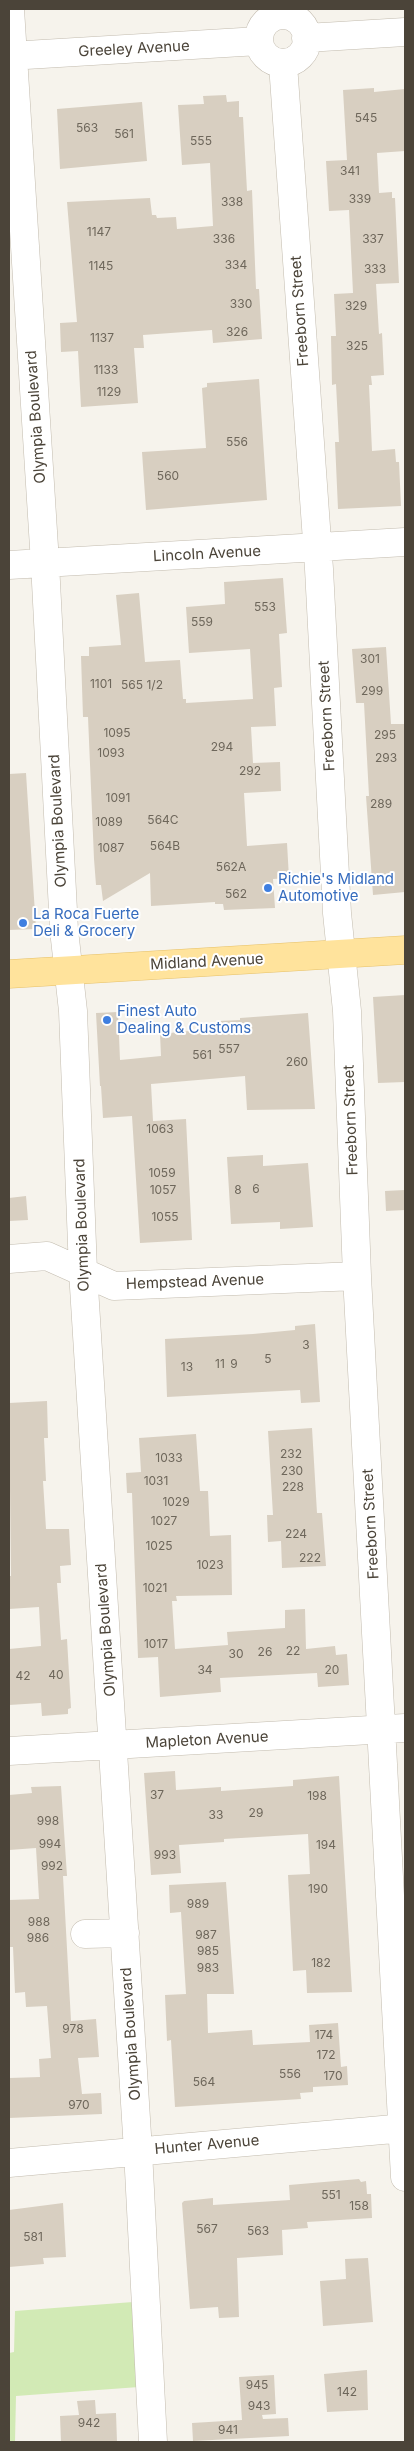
<!DOCTYPE html>
<html>
<head>
<meta charset="utf-8">
<style>
  body { margin:0 }
  #map { position:relative; width:414px; height:2451px; overflow:hidden; background:#f6f3ec; font-family:Inter,sans-serif }
  canvas { display:block }
  .frame { position:absolute; inset:0; border:10px solid #4b4439; pointer-events:none }
</style>
</head>
<body>
<div id="map">
<canvas width="414" height="2451"></canvas>
<div class="frame"></div>
</div>
<script>
const c = document.querySelector('canvas').getContext('2d');
c.lineJoin = 'round';
function fillPath(path, color) { c.fillStyle = color; c.fill(path, 'evenodd'); }
const shape = rows => new Path2D(rows.map(r => 'M' + r).join(''));
function stroke(path, color, width, dash) { c.strokeStyle = color; c.lineWidth = width; c.lineCap = dash ? 'butt' : 'round'; c.setLineDash(dash || []); c.stroke(path); }
function label(font, color, halo, rows, align = 'center') {
  c.font = font + ' Inter,sans-serif'; c.lineWidth = 4; c.setLineDash([]); c.textBaseline = 'middle'; c.strokeStyle = halo; c.fillStyle = color; for (const [text, x, y, turn = 0] of rows) {
    c.save(); c.translate(x, y); c.rotate((+turn || 0) * Math.PI / 180); c.textAlign = isNaN(turn) ? turn : align; if (halo) c.strokeText(text, 0, 0); c.fillText(text, 0, 0); c.restore();
  }
}
fillPath(shape([
  [133,2302,139,2387,16,2396,15,2442,9,2442,9,2353,14,2352,15,2311]
]), '#d2eab5');
fillPath(shape([
  [374,88,374,92,405,89,405,151,377,153,379,193,392,192,392,198,395,198,399,283,376,284,379,334,382,333,384,375,371,376,372,385,369,385,372,451,395,449,396,462,399,462,401,506,338,509,335,442,339,442,336,384,332,385,331,336,336,336,334,294,353,293,349,210,329,211,326,161,347,160,343,90],
  [226,95,227,102,239,101,239,117,243,117,247,191,252,190,256,289,259,289,262,339,213,343,212,330,143,335,144,348,134,348,138,403,81,407,78,351,61,352,60,323,77,322,67,202,150,198,152,215,156,215,157,218,176,217,177,229,213,226,210,163,182,165,178,105,204,104,203,96],
  [142,102,147,161,60,169,57,109],
  [259,379,267,500,146,510,142,452,206,448,202,388,207,387,207,383],
  [283,578,287,633,279,634,282,687,274,688,276,726,251,727,253,763,280,762,281,791,244,793,247,846,287,843,289,878,273,879,275,908,224,910,223,904,215,904,215,902,151,906,150,873,103,901,101,885,96,885,94,859,88,717,83,717,81,656,89,656,89,647,121,645,116,595,139,593,145,662,180,660,183,699,186,699,186,703,253,699,250,649,189,653,186,607,225,604,224,582],
  [386,647,391,724,405,724,405,892,373,895,366,796,369,796,364,703,356,703,352,649],
  [26,773,36,929,9,930,9,774],
  [405,995,405,1082,378,1083,373,997],
  [118,1012,120,1060,161,1056,160,1034,219,1028,219,1021,240,1020,240,1018,308,1013,315,1109,247,1110,245,1076,151,1084,153,1121,186,1119,192,1240,140,1243,132,1116,103,1118,101,1086,100,1086,96,1013],
  [263,1155,263,1166,308,1163,313,1227,280,1229,280,1222,231,1224,227,1157],
  [405,1190,405,1210,386,1211,385,1191],
  [26,1196,28,1220,9,1221,9,1198],
  [315,1324,320,1402,301,1403,300,1390,167,1397,165,1339,253,1334,295,1330,295,1326],
  [47,1401,48,1438,44,1438,46,1481,43,1481,46,1529,69,1529,71,1565,60,1566,61,1583,57,1583,61,1640,67,1639,71,1708,68,1709,68,1714,42,1716,41,1703,9,1705,9,1649,41,1646,39,1607,9,1609,9,1576,11,1576,9,1403],
  [312,1428,317,1513,322,1513,326,1566,282,1568,281,1541,268,1542,267,1515,273,1515,268,1431],
  [196,1434,200,1491,208,1491,210,1536,231,1535,232,1595,176,1596,177,1601,172,1601,175,1649,228,1645,227,1632,285,1628,285,1610,305,1609,306,1649,335,1646,336,1655,347,1654,349,1685,318,1687,317,1673,220,1678,221,1692,160,1697,158,1657,138,1658,132,1493,127,1493,126,1473,141,1472,139,1438],
  [175,1771,176,1790,221,1787,221,1791,293,1786,293,1780,339,1776,352,1992,307,1993,306,1970,293,1971,288,1875,310,1874,308,1834,224,1839,224,1842,179,1845,181,1873,151,1875,144,1773],
  [61,1786,67,1876,63,1876,71,2021,96,2019,99,2057,78,2058,82,2094,101,2093,102,2114,9,2118,9,2078,40,2077,39,2059,51,2058,47,2006,26,2007,25,1992,15,1993,13,1947,9,1947,9,1900,39,1899,36,1848,9,1850,9,1795,32,1793,31,1787],
  [226,1882,234,1994,207,1994,208,2033,252,2030,253,2045,310,2042,309,2025,338,2023,341,2067,347,2066,348,2085,313,2087,313,2092,300,2093,301,2099,175,2107,171,2040,167,2041,165,1995,186,1994,181,1912,170,1913,169,1885],
  [359,2179,361,2182,366,2181,367,2194,371,2194,372,2218,307,2222,308,2228,282,2230,283,2255,237,2258,239,2317,219,2318,218,2307,190,2309,182,2203,184,2201,213,2198,213,2205,290,2200,289,2185],
  [63,2203,66,2257,43,2258,44,2264,9,2267,9,2210],
  [368,2258,373,2322,323,2326,320,2281,346,2279,345,2259],
  [367,2370,368,2410,327,2412,324,2374],
  [274,2375,276,2414,262,2415,263,2419,288,2418,289,2436,193,2441,192,2423,242,2420,239,2377],
  [95,2400,96,2414,116,2413,117,2442,61,2442,60,2416,79,2415,77,2401]
]), '#d8cfc1');
const minor = shape([
  [10,9,45,563,64,930,73,1011,83,1271,138,2151,153,2442],
  '259 39a24 24 0 1 1 48 0a24 24 0 1 1-48 0Z',
  [306,38,405,32],
  [9,56,259,41],
  [283,64,319,569,337,913,347,1011,357,1276,405,2177],
  [9,565,405,542],
  [9,1259,47,1256,114,1286,357,1276],
  [9,1751,405,1728],
  [85,1934,125,1933],
  [9,2163,405,2128]
]);
const major = shape([
  [9,974,405,950]
]);
stroke(minor, '#c2bbae', 29);
stroke(major, '#e6c16a', 29);
stroke(minor, '#fff', 28);
stroke(major, '#ffe39c', 28);
for (const [x, y, r, color] of [
  [268,888,5,"#3f7fe0"],
  [23,923,5,"#3f7fe0"],
  [107,1020,5,"#3f7fe0"]
]) { const dot = new Path2D(); dot.arc(x, y, r, 0, 2 * Math.PI); c.fillStyle = color; c.fill(dot); stroke(dot, '#fff', 2); }
label('12px', '#6e675b', null, [
  ["545",366,118],
  ["563",87,128],
  ["561",124,134],
  ["555",201,141],
  ["341",350,171],
  ["339",360,199],
  ["338",232,202],
  ["1147",99,232],
  ["336",224,239],
  ["337",373,239],
  ["334",236,265],
  ["1145",101,266],
  ["333",375,269],
  ["330",241,304],
  ["329",356,306],
  ["326",237,332],
  ["1137",102,338],
  ["325",357,346],
  ["1133",106,370],
  ["1129",109,392],
  ["556",237,442],
  ["560",168,476],
  ["553",265,607],
  ["559",202,622],
  ["301",370,659],
  ["1101",101,684],
  ["565 1/2",142,685],
  ["299",372,691],
  ["1095",117,733],
  ["295",385,735],
  ["294",222,747],
  ["1093",111,753],
  ["293",386,758],
  ["292",250,771],
  ["1091",118,798],
  ["289",381,804],
  ["564C",163,820],
  ["1089",109,822],
  ["564B",165,846],
  ["1087",111,848],
  ["562A",231,867],
  ["562",236,894],
  ["557",229,1049],
  ["561",202,1055],
  ["260",297,1062],
  ["1063",160,1129],
  ["1059",162,1173],
  ["6",256,1189],
  ["1057",163,1190],
  ["8",238,1190],
  ["1055",165,1217],
  ["3",306,1345],
  ["5",268,1359],
  ["11",220,1364],
  ["9",234,1364],
  ["13",187,1367],
  ["232",291,1454],
  ["1033",169,1458],
  ["230",292,1471],
  ["1031",156,1481],
  ["228",293,1487],
  ["1029",176,1502],
  ["1027",164,1521],
  ["224",296,1534],
  ["1025",159,1546],
  ["222",310,1558],
  ["1023",210,1565],
  ["1021",155,1588],
  ["1017",156,1644],
  ["22",293,1651],
  ["26",265,1652],
  ["30",236,1654],
  ["34",205,1670],
  ["20",332,1670],
  ["40",56,1675],
  ["42",23,1676],
  ["37",157,1795],
  ["198",317,1796],
  ["29",256,1813],
  ["33",216,1815],
  ["998",48,1821],
  ["994",50,1844],
  ["194",326,1845],
  ["993",165,1855],
  ["992",52,1866],
  ["190",318,1889],
  ["989",198,1904],
  ["988",39,1922],
  ["987",206,1935],
  ["986",38,1938],
  ["985",208,1951],
  ["182",321,1963],
  ["983",208,1968],
  ["978",73,2029],
  ["174",324,2035],
  ["172",326,2055],
  ["556",290,2074],
  ["170",333,2076],
  ["564",204,2082],
  ["970",79,2105],
  ["551",331,2195],
  ["158",359,2206],
  ["567",207,2229],
  ["563",258,2231],
  ["581",33,2237],
  ["945",257,2385],
  ["142",347,2392],
  ["943",259,2406],
  ["942",89,2423],
  ["941",228,2430]
]);
label('15px', '#4b4439', '#fff', [
  ["Greeley Avenue",134,49,-3],
  ["Freeborn Street",300,311,-94],
  ["Olympia Boulevard",36,417,-94],
  ["Lincoln Avenue",207,554,-3],
  ["Freeborn Street",327,716,-93],
  ["Olympia Boulevard",58,821,-93],
  ["Midland Avenue",207,962,-3],
  ["Freeborn Street",351,1120,-92],
  ["Olympia Boulevard",82,1225,-92],
  ["Hempstead Avenue",195,1282,-2],
  ["Freeborn Street",371,1524,-93],
  ["Olympia Boulevard",106,1630,-94],
  ["Mapleton Avenue",207,1740,-3],
  ["Olympia Boulevard",131,2034,-94],
  ["Hunter Avenue",207,2145,-5]
]);
label('15px', '#366cbe', '#fff', [
  ["Richie's Midland",278,879],
  ["Automotive",278,896],
  ["La Roca Fuerte",33,914],
  ["Deli & Grocery",33,931],
  ["Finest Auto",117,1011],
  ["Dealing & Customs",117,1028]
], 'left');
</script>
</body>
</html>
